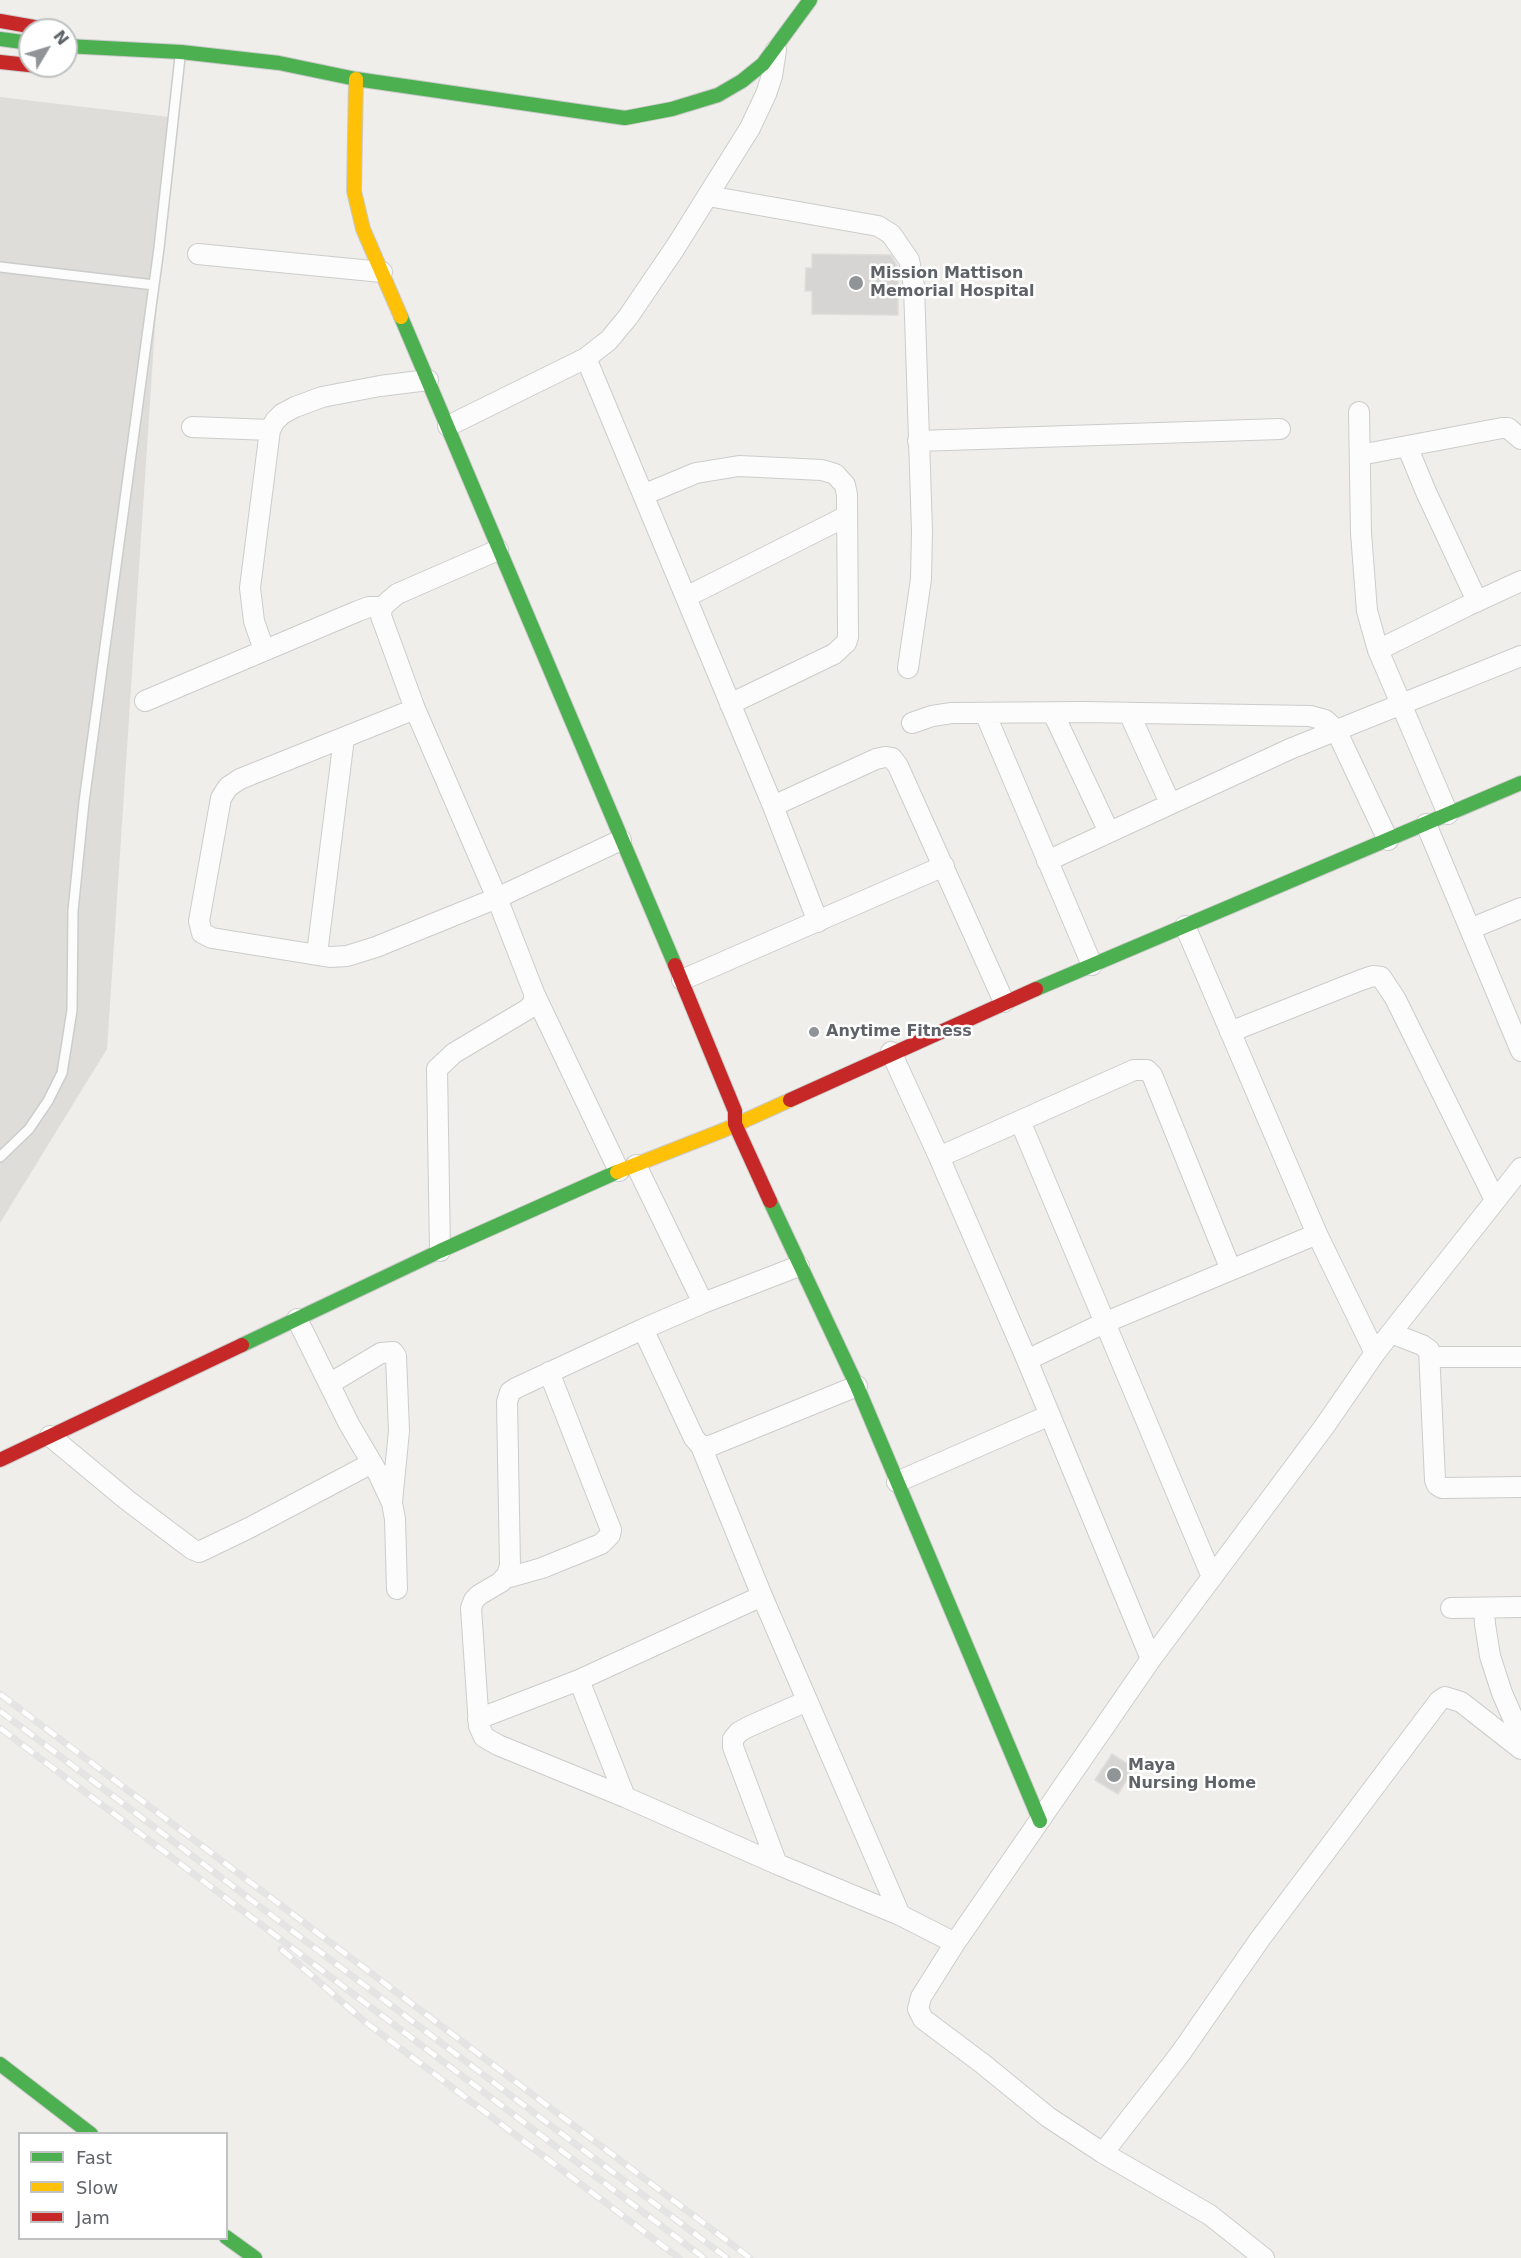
<!DOCTYPE html>
<html>
<head>
<meta charset="utf-8">
<style>
  body { margin:0 }
  #map { position:relative; width:1521px; height:2258px; overflow:hidden; background:#efeeea; font-family:"DejaVu Sans",sans-serif }
  canvas { display:block }
  .legend { position:absolute; left:18px; top:2132px; width:210px; height:108px; box-sizing:border-box; background:#fff; border:2px solid #bfc1c3; margin:0; padding:8px 10px; list-style:none; font-size:18px; color:#5f6368 }
  .legend li { display:flex; align-items:center; gap:12px; height:30px }
  .legend b { width:30px; border:2px solid #bfc1c3 }
  .north { position:absolute; left:18px; top:18px; width:60px; height:60px; box-sizing:border-box; background:#fff; border:2px solid #bfc1c3; border-radius:50%; rotate:52deg; font-size:16px; font-weight:700; line-height:24px; text-align:center; color:#5f6368 }
  .north::after { content:''; display:block; margin:auto; width:21px; height:27px; background:#919496; clip-path:polygon(50% 0,100% 100%,50% 72%,0 100%) }
</style>
</head>
<body>
<div id="map">
<canvas width="1521" height="2258"></canvas>
<ul class="legend">
<li><b style="height:8px;background:#4caf50"></b>Fast</li>
<li><b style="height:8px;background:#ffc107"></b>Slow</li>
<li><b style="height:8px;background:#c62828"></b>Jam</li>
</ul>
<div class="north">N</div>
</div>
<script>
const c = document.querySelector('canvas').getContext('2d');
c.lineJoin = 'round';
function fillPath(path, color) { c.fillStyle = color; c.fill(path, 'evenodd'); }
const shape = rows => new Path2D(rows.map(r => 'M' + r).join(''));
function stroke(path, color, width, dash) { c.strokeStyle = color; c.lineWidth = width; c.lineCap = dash ? 'butt' : 'round'; c.setLineDash(dash || []); c.stroke(path); }
function label(font, color, halo, rows, align = 'center') {
  c.font = font + ' "DejaVu Sans",sans-serif'; c.lineWidth = 5; c.setLineDash([]); c.textBaseline = 'middle'; c.strokeStyle = halo; c.fillStyle = color; for (const [text, x, y, turn = 0] of rows) {
    c.save(); c.translate(x, y); c.rotate((+turn || 0) * Math.PI / 180); c.textAlign = isNaN(turn) ? turn : align; if (halo) c.strokeText(text, 0, 0); c.fillText(text, 0, 0); c.restore();
  }
}
fillPath(shape([
  [0,97,169,117,107,1049,0,1223]
]), '#dfddda');
const building = shape([
  [812,254,891,255,898,268,898,315,812,314,812,291,805,291,806,268,812,268,812,254],
  [1112,1754,1134,1768,1118,1794,1095,1780,1112,1754]
]);
fillPath(building, '#d6d5d3');
stroke(building, '#deddd9', 1.5);
const lane = shape([
  [0,267,154,285],
  [0,1157,29,1129,48,1101,62,1073,67,1042,72,1010,73,911,84,802,159,248,180,57]
]);
const street = shape([
  [708,196,878,226,891,234,909,260,914,286,922,531,921,579,908,668],
  [198,254,382,272],
  [586,358,773,806,818,922],
  [1359,412,1361,533,1367,611,1378,650,1448,814],
  [448,426,586,358,609,340,628,317,675,248,750,128,766,94,772,76,776,50],
  [192,427,270,430],
  [918,441,1280,429],
  [1407,446,1426,492,1477,601],
  [1360,455,1502,428,1508,428,1521,439],
  [643,495,696,473,739,466,822,470,835,474,845,485,847,495,848,637,846,643,834,654,730,704],
  [686,597,847,516],
  [264,650,254,621,250,588,270,430,275,421,282,414,295,407,322,397,380,386,428,380],
  [1378,650,1467,606,1521,581],
  [145,701,358,611,369,607,382,607],
  [415,709,240,779,228,787,221,798,199,921,202,933,212,938,330,957,347,956,376,947,497,898,621,840],
  [985,713,1092,965],
  [1053,713,1109,832],
  [1129,713,1170,803],
  [912,723,932,716,952,713,1084,712,1310,716,1325,720,1336,730,1388,840],
  [773,806,876,759,885,757,892,758,898,766,1004,1002],
  [1426,824,1521,1051],
  [1047,861,1290,749,1521,656],
  [1185,926,1317,1234,1375,1353],
  [1470,929,1521,908],
  [317,954,344,738],
  [682,980,944,866],
  [534,993,619,1171],
  [1230,1032,1361,980,1373,976,1381,977,1395,998,1495,1200],
  [891,1052,939,1157,1027,1360,1151,1659],
  [1020,1121,1212,1577],
  [939,1157,1134,1070,1147,1070,1152,1075,1231,1270],
  [636,1165,703,1303],
  [440,1251,437,1069,454,1053,528,1009,534,1002,534,993,497,898,415,709,381,616,382,607,397,594,498,550],
  [297,1319,349,1424,379,1475,392,1503,395,1519,397,1589],
  [643,1329,703,1303,799,1266],
  [1391,1333,1422,1345,1429,1350,1435,1480,1437,1485,1442,1488,1521,1487],
  [1430,1357,1521,1357],
  [1027,1360,1104,1323,1317,1234],
  [329,1384,381,1353,393,1352,396,1356,399,1431,392,1502],
  [857,1386,710,1446,701,1446,694,1438,643,1329,516,1388,510,1392,507,1402,510,1566,507,1575,501,1582,479,1595,474,1600,471,1608,479,1726,484,1737,498,1745,625,1797,777,1864,900,1915,955,1943],
  [50,1436,127,1500,192,1549,199,1552,249,1528,372,1463],
  [701,1446,762,1596,900,1915],
  [897,1482,1050,1415],
  [503,1579,542,1568,601,1544,610,1535,611,1530,549,1372],
  [1451,1608,1521,1607],
  [1484,1608,1485,1624,1490,1656,1502,1693,1516,1725,1521,1730],
  [579,1680,625,1797],
  [478,1719,579,1680,762,1596],
  [777,1864,733,1747,733,1739,739,1732,748,1727,807,1701],
  [1103,2153,1180,2054,1260,1939,1439,1701,1445,1697,1461,1702,1521,1749],
  [1264,2258,1210,2215,1103,2153,1048,2117,983,2064,923,2019,918,2009,921,1997,955,1943,1151,1659,1324,1427,1375,1353,1521,1168]
]);
const fast = shape([
  [0,39,30,43],
  [66,46,181,52,279,63,356,79,625,118,672,109,718,95,742,81,763,64,810,0],
  [401,317,675,965],
  [1036,989,1521,783],
  [770,1201,857,1386,1040,1821],
  [242,1345,440,1251,617,1172],
  [0,2064,91,2134],
  [226,2237,255,2258]
]);
const slow = shape([
  [356,79,354,191,363,229,401,317],
  [617,1172,724,1130,790,1100]
]);
const jam = shape([
  [0,21,51,30],
  [0,62,38,66],
  [675,965,735,1111,735,1124,770,1201],
  [790,1100,1036,989],
  [0,1460,242,1345]
]);
stroke(lane, '#cbcccc', 12);
stroke(street, '#cbcccc', 22);
stroke(fast, '#cacacb', 16);
stroke(slow, '#cacacb', 16);
stroke(jam, '#cacacb', 16);
stroke(lane, '#fdfcfc', 9);
stroke(street, '#fdfcfc', 20);
stroke(fast, '#4caf50', 14);
stroke(slow, '#ffc107', 14);
stroke(jam, '#c62828', 14);
const rail = shape([
  [0,1694,750,2258],
  [0,1711,727,2258],
  [0,1728,704,2258],
  [281,1949,364,2021,679,2258]
]);
stroke(rail, '#e4e4e4', 7);
stroke(rail, '#fff', 4.5, [14]);
for (const [x, y, r, color] of [
  [856,283,8,"#919496"],
  [814,1032,6,"#919496"],
  [1114,1775,8,"#919496"]
]) { const dot = new Path2D(); dot.arc(x, y, r, 0, 2 * Math.PI); c.fillStyle = color; c.fill(dot); stroke(dot, '#fff', 2); }
label('bold 16px', '#5f6368', '#fff', [
  ["Mission Mattison",870,274],
  ["Memorial Hospital",870,292],
  ["Anytime Fitness",826,1032],
  ["Maya",1128,1766],
  ["Nursing Home",1128,1784]
], 'left');
</script>
</body>
</html>
